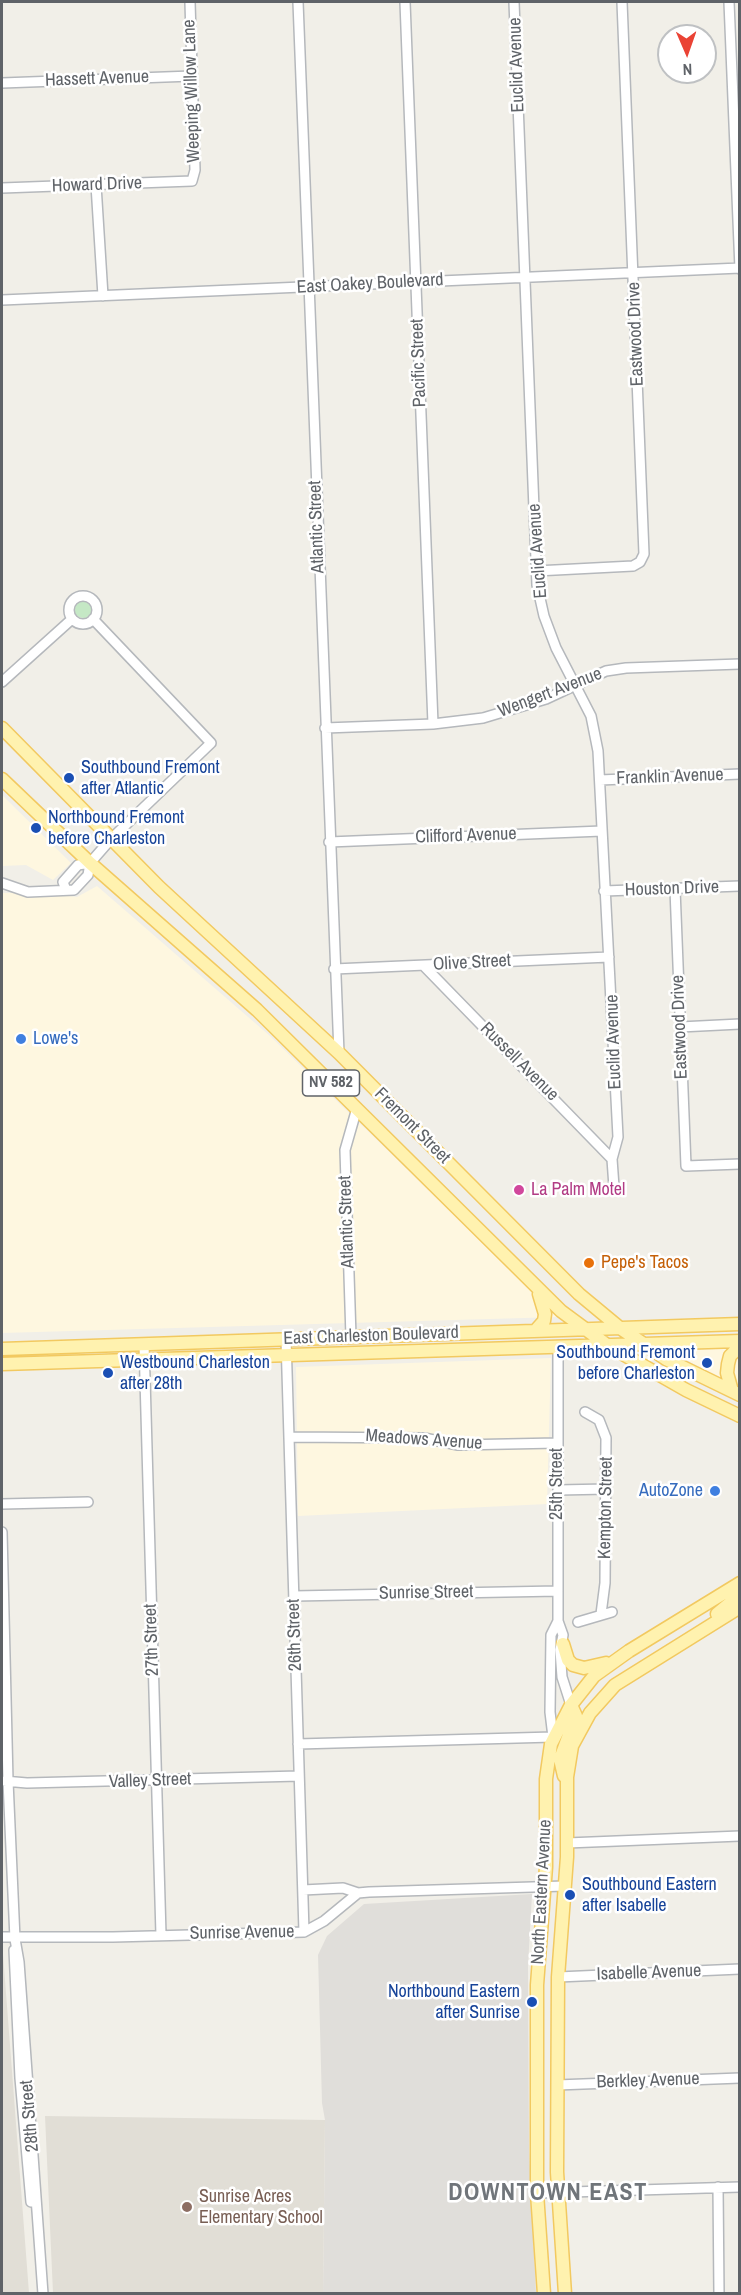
<!DOCTYPE html>
<html>
<head>
<meta charset="utf-8">
<style>
  body { margin:0 }
  #map { position:relative; width:741px; height:2295px; overflow:hidden; background:#f1efe8; font-family:"Archivo Narrow",sans-serif }
  canvas { display:block }
  .frame { position:absolute; inset:0; border:3px solid #5f6368; pointer-events:none }
  .north { position:absolute; left:657px; top:24px; width:60px; height:60px; box-sizing:border-box; background:#fff; border:2px solid #bfc1c3; border-radius:50%; rotate:178deg; font-size:16px; font-weight:700; line-height:24px; text-align:center; color:#5f6368 }
  .north::after { content:''; display:block; margin:auto; width:21px; height:27px; background:#ea4335; clip-path:polygon(50% 0,100% 100%,50% 72%,0 100%) }
</style>
</head>
<body>
<div id="map">
<canvas width="741" height="2295"></canvas>
<div class="frame"></div>
<div class="north">N</div>
</div>
<script>
const c = document.querySelector('canvas').getContext('2d');
c.lineJoin = 'round';
function fillPath(path, color) { c.fillStyle = color; c.fill(path, 'evenodd'); }
const shape = rows => new Path2D(rows.map(r => 'M' + r).join(''));
function stroke(path, color, width, dash) { c.strokeStyle = color; c.lineWidth = width; c.lineCap = dash ? 'butt' : 'round'; c.setLineDash(dash || []); c.stroke(path); }
function label(font, color, halo, rows, align = 'center') {
  c.font = font + ' "Archivo Narrow",sans-serif'; c.lineWidth = 5; c.setLineDash([]); c.textBaseline = 'middle'; c.strokeStyle = halo; c.fillStyle = color; for (const [text, x, y, turn = 0] of rows) {
    c.save(); c.translate(x, y); c.rotate((+turn || 0) * Math.PI / 180); c.textAlign = isNaN(turn) ? turn : align; if (halo) c.strokeText(text, 0, 0); c.fillText(text, 0, 0); c.restore();
  }
}
fillPath(shape([
  [2,795,71,863,53,880,26,865,2,866],
  [97,886,270,1036,559,1317,2,1333,2,893,44,893,77,897],
  [739,1348,739,1388,672,1352,673,1351],
  [551,1358,547,1504,298,1516,296,1367]
]), '#fef7e0');
fillPath(shape([
  [532,1894,528,1966,529,2150,536,2293,323,2293,325,2120,322,2103,318,1955,327,1936,364,1904]
]), '#e0deda');
fillPath(shape([
  [2,1953,3,1954,29,2293,2,2293],
  [45,2116,325,2120,323,2293,53,2293]
]), '#e1ded6');
fillPath(shape([
  '72 606a12 12 0 1 1 24 0a12 12 0 1 1-24 0Z'
]), '#c5e8c5');
const minor = shape([
  [298,2,339,1053],
  [405,2,433,724],
  [514,2,537,585,544,616,556,648,591,716,598,751,618,1137,612,1159,614,1187],
  [729,2,740,269],
  [2,83,192,76],
  [96,185,103,296],
  [2,188,192,181,195,170,190,2],
  [2,300,740,268],
  [536,571,633,566,640,562,644,554,622,2],
  '69 610a14 14 0 1 1 28 0a14 14 0 1 1-28 0Z',
  [2,682,72,619],
  [325,728,433,724,483,718,546,699,606,671,626,668,740,664],
  [600,780,740,774],
  [329,842,602,831],
  [2,883,28,892,74,890,88,875,90,863,111,839,211,743,93,619],
  [675,889,686,1166,740,1164],
  [66,890,63,882,78,865,90,863],
  [604,891,740,886],
  [424,966,612,1159],
  [334,969,609,957],
  [680,1027,740,1024],
  [351,1337,345,1150,357,1108],
  [286,1339,304,1932],
  [144,1344,161,1935],
  [558,1346,558,1621,563,1635,560,1650,562,1677,571,1705],
  [585,1412,599,1420,606,1438,605,1583,601,1614],
  [290,1437,424,1438,458,1445,557,1443],
  [558,1490,607,1489],
  [2,1504,88,1502],
  [2,1532,8,1781,15,1939,19,1962,43,2294],
  [294,1596,558,1591],
  [578,1622,612,1612],
  [298,1744,553,1737,550,1712,551,1635,558,1621],
  [4,1781,27,1783,299,1776],
  [567,1843,740,1836],
  [303,1890,343,1888,358,1893],
  [2,1937,113,1937,304,1932,324,1921,358,1893,369,1892,565,1886],
  [14,1950,20,2078,31,2202],
  [558,1977,740,1969],
  [557,2085,740,2078],
  [718,2187,719,2294],
  [537,2193,740,2187]
]);
const major = shape([
  [2,728,159,887,339,1053,579,1294,620,1328,666,1359,740,1395],
  [2,779,90,863,257,1010,561,1311,607,1345,686,1390,740,1416],
  [536,1330,544,1321,545,1314,539,1294],
  [2,1349,740,1324],
  [2,1364,740,1341],
  [732,1391,727,1373,728,1364,730,1356,740,1346],
  [717,1614,740,1595],
  [563,1644,568,1660,573,1665,584,1668,606,1663],
  [564,1776,560,1759,576,1716,571,1705],
  [544,2294,537,2193,537,1985,546,1867,546,1779,551,1744,571,1705,594,1676,629,1651,740,1583],
  [565,2294,557,2172,558,1977,567,1857,567,1777,572,1746,590,1713,615,1685,740,1607]
]);
stroke(minor, '#b5b8bc', 12);
stroke(major, '#f2c960', 15);
stroke(minor, '#fff', 9);
stroke(major, '#fff2af', 12);
for (const [x, y, r, color] of [
  [69,778,6,"#1a4fb4"],
  [36,828,6,"#1a4fb4"],
  [21,1039,6,"#3f7fe0"],
  [519,1190,6,"#d1479c"],
  [589,1263,6,"#e8710a"],
  [707,1363,6,"#1a4fb4"],
  [108,1373,6,"#1a4fb4"],
  [715,1491,6,"#3f7fe0"],
  [570,1895,6,"#1a4fb4"],
  [532,2002,6,"#1a4fb4"],
  [187,2207,6,"#8d6e63"]
]) { const dot = new Path2D(); dot.arc(x, y, r, 0, 2 * Math.PI); c.fillStyle = color; c.fill(dot); stroke(dot, '#fff', 2); }
for (const [x, y, w] of [
  [331,1083,57]
]) { const box = new Path2D(); box.roundRect(x - w / 2, y - 13, w, 26, 4.5); c.fillStyle = '#fff'; c.fill(box); stroke(box, '#5f6368', 1.5); }
label('bold 16px', '#5f6368', null, [
  ["NV 582",331,1083]
]);
label('18px', '#5f6368', '#fff', [
  ["Euclid Avenue",517,65,-92],
  ["Hassett Avenue",97,79,-2],
  ["Weeping Willow Lane",192,91,-92],
  ["Howard Drive",97,185,-2],
  ["East Oakey Boulevard",370,284,-3],
  ["Eastwood Drive",636,334,-92],
  ["Pacific Street",419,363,-92],
  ["Atlantic Street",317,527,-92],
  ["Euclid Avenue",538,551,-94],
  ["Wengert Avenue",550,693,-21],
  ["Franklin Avenue",670,777,-2],
  ["Clifford Avenue",466,836,-2],
  ["Houston Drive",672,889,-2],
  ["Olive Street",472,963,-3],
  ["Eastwood Drive",680,1027,-92],
  ["Euclid Avenue",614,1042,-92],
  ["Russell Avenue",519,1062,45],
  ["Fremont Street",412,1126,45],
  ["Atlantic Street",347,1222,-92],
  ["East Charleston Boulevard",371,1336,-2],
  ["Meadows Avenue",424,1440,4],
  ["25th Street",557,1484,-90],
  ["Kempton Street",606,1508,-89],
  ["Sunrise Street",426,1593,-1],
  ["26th Street",295,1635,-92],
  ["27th Street",152,1640,-92],
  ["Valley Street",150,1781,-2],
  ["North Eastern Avenue",542,1892,-87],
  ["Sunrise Avenue",242,1933,-1],
  ["Isabelle Avenue",649,1973,-2],
  ["Berkley Avenue",648,2081,-2],
  ["28th Street",30,2116,-95]
]);
label('18px', '#164399', '#fff', [
  ["Southbound Fremont",81,768],
  ["after Atlantic",81,789],
  ["Northbound Fremont",48,818],
  ["before Charleston",48,839],
  ["Southbound Fremont",695,1353,"right"],
  ["before Charleston",695,1374,"right"],
  ["Westbound Charleston",120,1363],
  ["after 28th",120,1384],
  ["Southbound Eastern",582,1885],
  ["after Isabelle",582,1906],
  ["Northbound Eastern",520,1992,"right"],
  ["after Sunrise",520,2013,"right"]
], 'left');
label('18px', '#366cbe', '#fff', [
  ["Lowe's",33,1039],
  ["AutoZone",703,1491,"right"]
], 'left');
label('18px', '#b23c85', '#fff', [
  ["La Palm Motel",531,1190]
], 'left');
label('18px', '#c56008', '#fff', [
  ["Pepe's Tacos",601,1263]
], 'left');
label('18px', '#785e54', '#fff', [
  ["Sunrise Acres",199,2197],
  ["Elementary School",199,2218]
], 'left');
c.letterSpacing = '1.5px';
label('bold 24px', '#70757a', '#fff', [
  ["DOWNTOWN EAST",548,2194]
]);
c.letterSpacing = '0px';
</script>
</body>
</html>
